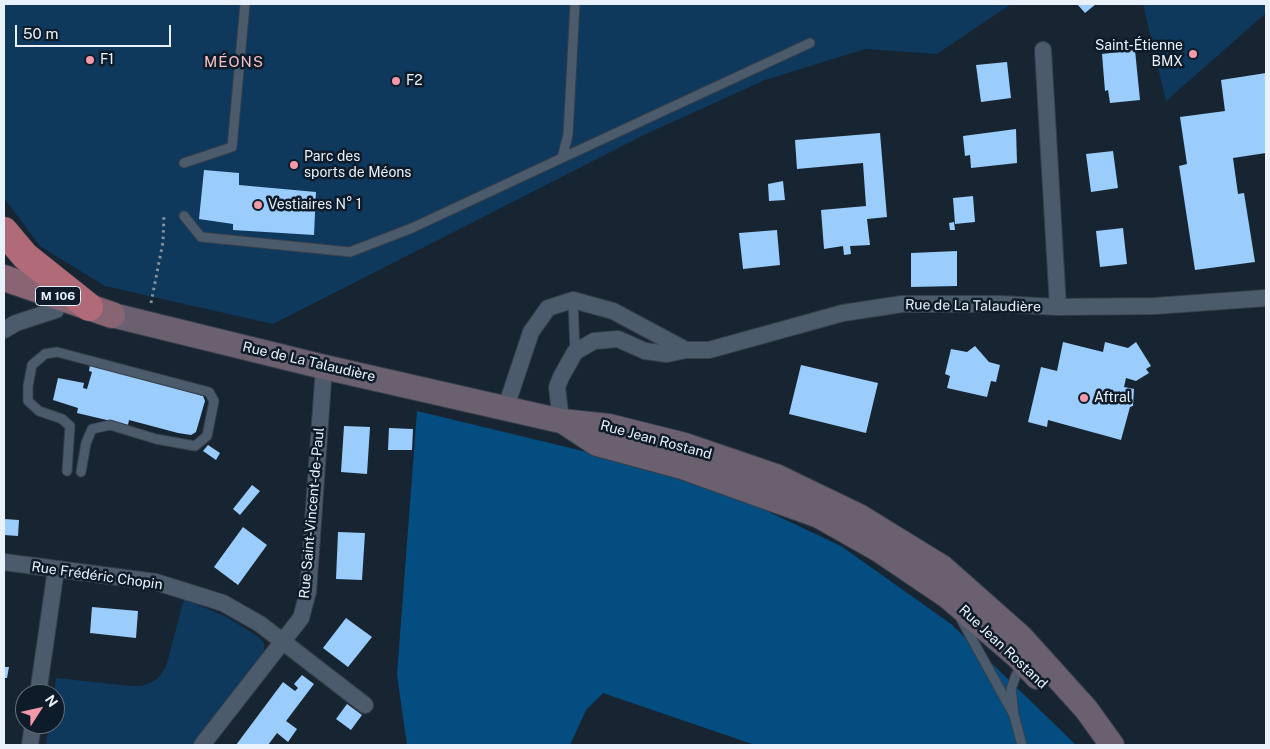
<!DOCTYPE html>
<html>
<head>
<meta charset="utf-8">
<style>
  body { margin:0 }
  #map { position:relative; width:1270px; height:749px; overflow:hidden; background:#172532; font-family:"Public Sans",sans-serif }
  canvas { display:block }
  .frame { position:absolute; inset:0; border:5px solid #e9f2fb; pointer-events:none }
  .north { position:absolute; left:15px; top:684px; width:50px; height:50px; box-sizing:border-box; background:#0e1b28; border:1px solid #66717c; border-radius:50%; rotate:55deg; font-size:14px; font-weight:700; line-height:20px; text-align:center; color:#e9f2fb }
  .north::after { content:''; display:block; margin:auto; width:18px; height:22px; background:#f39aa9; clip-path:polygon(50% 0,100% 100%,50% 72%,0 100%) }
  .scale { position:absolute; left:15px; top:25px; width:156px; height:22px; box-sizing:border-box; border:2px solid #e9f2fb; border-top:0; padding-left:6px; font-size:15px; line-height:18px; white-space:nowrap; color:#e9f2fb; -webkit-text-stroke:4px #0e1b28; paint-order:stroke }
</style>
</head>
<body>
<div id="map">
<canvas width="1270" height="749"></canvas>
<div class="frame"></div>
<div class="north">N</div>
<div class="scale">50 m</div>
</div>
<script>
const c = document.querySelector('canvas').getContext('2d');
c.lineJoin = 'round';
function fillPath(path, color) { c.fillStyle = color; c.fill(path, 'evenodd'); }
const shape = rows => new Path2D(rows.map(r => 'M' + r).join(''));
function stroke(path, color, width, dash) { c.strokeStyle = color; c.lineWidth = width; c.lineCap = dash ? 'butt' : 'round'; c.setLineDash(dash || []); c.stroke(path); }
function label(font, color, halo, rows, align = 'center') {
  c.font = font + ' "Public Sans",sans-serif'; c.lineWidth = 5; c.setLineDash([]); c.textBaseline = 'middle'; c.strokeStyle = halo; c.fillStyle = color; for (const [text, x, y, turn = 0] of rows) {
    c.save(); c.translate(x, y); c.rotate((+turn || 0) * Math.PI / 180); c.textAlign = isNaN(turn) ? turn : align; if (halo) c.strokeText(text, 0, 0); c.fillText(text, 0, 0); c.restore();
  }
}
fillPath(shape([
  [4,4,1011,4,937,54,865,49,765,80,648,133,273,324,105,286,40,246,4,198],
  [1143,4,1266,4,1266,13,1166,101],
  [184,599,227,617,260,638,264,643,264,651,194,745,46,745,49,724,55,724,54,694,56,678,130,686,141,686,152,682,159,677,166,667]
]), '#0e395c');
fillPath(shape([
  [417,411,699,479,841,546,951,624,1076,745,755,745,603,693,586,710,570,745,407,745,397,675]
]), '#034d80');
fillPath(shape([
  [1077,4,1096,4,1085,13],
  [1135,50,1140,100,1110,103,1108,90,1105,91,1102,54],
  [1007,62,1011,98,981,102,976,65],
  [1266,73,1266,153,1233,158,1238,194,1244,193,1255,262,1195,270,1179,166,1187,164,1180,117,1225,111,1221,80],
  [1016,129,1017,163,971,168,970,155,965,156,963,136],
  [880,133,887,217,867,219,870,245,850,246,851,254,844,255,843,246,824,249,821,210,866,206,863,163,797,169,795,140],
  [1113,151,1118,188,1091,192,1086,154],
  [204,170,239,173,239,185,316,192,314,235,233,230,233,224,199,219],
  [783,181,785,200,769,201,768,184],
  [973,196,975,222,955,224,953,198],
  [954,222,955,230,950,230,949,223],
  [1123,228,1127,264,1100,267,1096,231],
  [777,230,780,265,743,269,739,233],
  [957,251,957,286,911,287,911,253],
  [1063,342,1103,352,1105,342,1128,348,1136,342,1151,366,1146,369,1149,373,1136,381,1126,378,1124,387,1134,389,1133,406,1130,407,1121,440,1048,420,1047,427,1028,422,1041,367,1057,371],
  [975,346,989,362,1000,365,996,382,991,381,987,397,947,388,950,376,945,374,951,349,967,352],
  [90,365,203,396,205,401,196,432,191,435,178,433,129,420,128,425,77,413,78,408,53,400,58,378,84,383,83,388,87,389,92,372,89,371],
  [801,365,878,383,866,433,789,414],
  [344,426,370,427,367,474,341,472],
  [389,428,413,429,412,450,388,450],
  [208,445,220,453,216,460,203,451],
  [252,485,260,491,240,515,233,509],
  [4,519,19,520,18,536,4,535],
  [243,527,267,545,238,585,214,567],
  [338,532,365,533,362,580,336,579],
  [92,607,138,611,136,638,90,633],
  [346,618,372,637,348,667,323,648],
  [4,667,9,667,7,678,4,678],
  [302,675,314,684,286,721,297,729,288,742,277,733,268,745,236,745,283,682,295,691,298,688,294,684],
  [347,704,362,715,351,730,336,719]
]), '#9accfc');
const service = shape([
  [562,158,810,43],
  [184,163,232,147,245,4],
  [184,216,201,237,350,252,412,228,562,158,568,135,575,4],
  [573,300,575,352],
  [67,471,70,426,62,419,39,411,28,401,28,386,32,365,45,354,57,352,209,392,214,401,207,436,195,446,156,439,110,425,92,429,86,443,81,472],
  [961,619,1014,715],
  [1022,745,1014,715,1011,689,1016,675,1025,665]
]);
const minor = shape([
  [1043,50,1058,307],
  [4,330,16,323,56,310],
  [506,407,531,332,548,308,573,300,613,311,686,350],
  [561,421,557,387,561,377,575,352,594,341,618,339,645,351,667,354,686,350,709,350,843,313,902,304,1000,304,1058,307,1155,306,1266,298],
  [4,562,156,582,223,603,260,624,365,705],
  [38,694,56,569],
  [30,745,33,724],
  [202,745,301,618,308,592,324,367]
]);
const secondary = shape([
  [112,315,324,367,561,421,609,426,685,445,776,476,859,516,942,567,1021,637,1086,709,1112,745],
  [565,423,597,444,682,467,819,516,879,550,947,596,1018,657,1037,677]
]);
const primary = shape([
  [4,278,112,315]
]);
const motorway = shape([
  [4,231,25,256,89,307]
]);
stroke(service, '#363f4b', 11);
stroke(minor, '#363f4b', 18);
stroke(secondary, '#363f4b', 26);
stroke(primary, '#363f4b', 28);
stroke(motorway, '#363f4b', 29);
stroke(shape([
  [151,303,163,242,164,214]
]), '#85919c', 3, [2.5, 4]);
stroke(service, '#4c5b6b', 9);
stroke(minor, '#4c5b6b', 16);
stroke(secondary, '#6a606f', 24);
stroke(primary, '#896472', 26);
stroke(motorway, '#b16a77', 28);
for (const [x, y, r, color] of [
  [1193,54,5,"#f39aa9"],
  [90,60,5,"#f39aa9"],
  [396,81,5,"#f39aa9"],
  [294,165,5,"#f39aa9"],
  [258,205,5,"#f39aa9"],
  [1084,398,5,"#f39aa9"]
]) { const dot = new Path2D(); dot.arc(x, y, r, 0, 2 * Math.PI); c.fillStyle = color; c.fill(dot); stroke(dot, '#0e1b28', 2); }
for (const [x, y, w] of [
  [58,296,45]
]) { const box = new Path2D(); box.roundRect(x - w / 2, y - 9.5, w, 19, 4); c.fillStyle = '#0e1b28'; c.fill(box); stroke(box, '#e9f2fb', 1); }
label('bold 12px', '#e9f2fb', null, [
  ["M 106",58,296]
]);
label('14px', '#e9f2fb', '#0e1b28', [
  ["Saint-Étienne",1183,46,"right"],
  ["BMX",1183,62,"right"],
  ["F1",100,60],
  ["F2",406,81],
  ["Parc des",304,157],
  ["sports de Méons",304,173],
  ["Vestiaires N° 1",268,205],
  ["Aftral",1094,398]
], 'left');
label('14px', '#e9f2fb', '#0e1b28', [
  ["Rue de La Talaudière",973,306,1],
  ["Rue de La Talaudière",309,362,13],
  ["Rue Jean Rostand",656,440,15],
  ["Rue Saint-Vincent-de-Paul",312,513,-85],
  ["Rue Frédéric Chopin",97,576,8],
  ["Rue Jean Rostand",1003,647,43]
]);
c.letterSpacing = '1px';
label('15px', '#f5c1c9', '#0e1b28', [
  ["MÉONS",234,62]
]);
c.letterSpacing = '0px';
</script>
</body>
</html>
